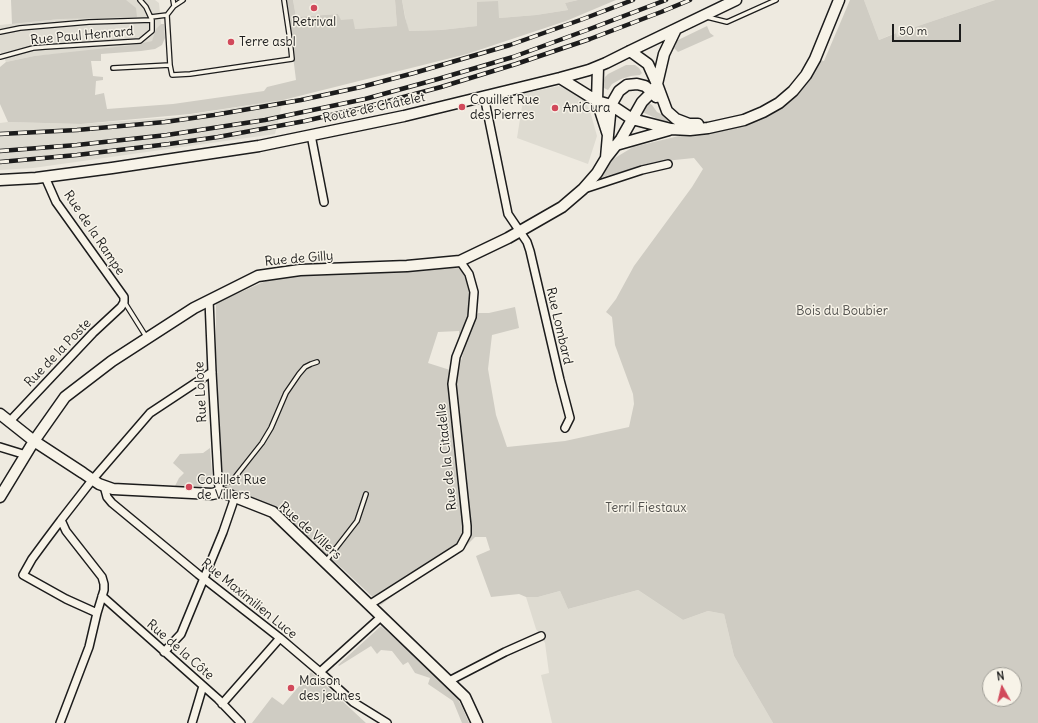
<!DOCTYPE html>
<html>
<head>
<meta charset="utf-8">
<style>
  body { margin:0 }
  #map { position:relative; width:1038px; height:723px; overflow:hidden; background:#eeeae0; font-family:Delius,sans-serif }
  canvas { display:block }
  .north { position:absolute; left:982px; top:667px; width:40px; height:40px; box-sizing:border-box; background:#f7f3e8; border:1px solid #9f9d96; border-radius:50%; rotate:352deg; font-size:11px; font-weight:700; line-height:16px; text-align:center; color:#1c1c1c }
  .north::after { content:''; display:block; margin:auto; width:14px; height:18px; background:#d1495b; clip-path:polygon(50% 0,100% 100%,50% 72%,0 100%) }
  .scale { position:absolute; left:892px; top:24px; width:69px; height:18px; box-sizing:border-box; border:2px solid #1c1c1c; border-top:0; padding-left:5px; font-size:12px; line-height:14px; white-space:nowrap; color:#1c1c1c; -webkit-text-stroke:3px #f7f3e8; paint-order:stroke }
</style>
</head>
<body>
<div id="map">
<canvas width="1038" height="723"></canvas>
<div class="north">N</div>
<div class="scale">50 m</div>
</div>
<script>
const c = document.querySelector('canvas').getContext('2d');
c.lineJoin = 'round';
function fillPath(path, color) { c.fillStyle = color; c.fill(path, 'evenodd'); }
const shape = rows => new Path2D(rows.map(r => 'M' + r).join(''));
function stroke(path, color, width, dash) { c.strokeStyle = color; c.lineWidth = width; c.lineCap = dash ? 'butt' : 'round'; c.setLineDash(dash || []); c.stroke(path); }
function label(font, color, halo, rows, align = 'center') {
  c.font = font + ' Delius,sans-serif'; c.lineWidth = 3; c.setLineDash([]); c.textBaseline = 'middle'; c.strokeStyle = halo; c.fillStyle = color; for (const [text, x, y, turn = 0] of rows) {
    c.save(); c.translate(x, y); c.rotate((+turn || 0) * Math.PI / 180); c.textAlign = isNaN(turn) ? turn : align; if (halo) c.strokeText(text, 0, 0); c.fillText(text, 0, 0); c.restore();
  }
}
fillPath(shape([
  [126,0,155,0,159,3,161,24,152,41,136,47,34,56,6,62,0,51,0,25,60,19],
  [293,0,395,0,397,26,355,29,340,20,338,14,296,17],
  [402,0,578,0,565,3,568,10,536,15,499,18,477,2,478,26,441,30,408,31],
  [864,0,995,0,915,27,915,30,897,37,895,33,879,40],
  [559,86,582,95,590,111,597,136,588,164,517,138,523,100,517,95],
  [283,100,275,134,33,168,0,170,0,123,8,122,81,124,176,117],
  [638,590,683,620,708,611,724,614,734,656,773,723,552,723,541,675,549,673,545,643,536,629,526,597,538,597,560,591,568,609]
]), '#dedbd1');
fillPath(shape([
  [11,0,126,0,136,8,137,17,60,19,12,24],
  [286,0,293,0,296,17,338,14,341,20,353,19,355,29,397,26,395,0,402,0,405,17,409,31,441,30,477,26,477,2,498,1,499,18,536,15,568,10,565,3,578,0,616,0,566,21,467,54,283,100,190,114,81,124,8,122,0,104,0,67,6,62,34,56,134,45,152,41,156,29,161,24,164,24,165,38,162,45,155,49,141,51,101,54,101,61,91,61,93,76,103,77,103,80,96,81,95,95,104,93,107,109,173,104,264,91,267,87,296,80],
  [850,0,864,0,879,40,896,33,897,37,915,31,915,27,995,0,1038,0,1038,723,773,723,734,656,724,614,708,611,683,620,638,590,568,609,560,591,538,597,526,597,519,594,491,597,476,556,490,550,486,537,475,537,467,545,399,591,381,605,343,569,313,544,275,508,224,486,220,438,216,353,216,303,268,280,310,273,418,271,461,267,466,281,469,293,468,315,459,343,459,331,438,332,428,363,450,370,457,376,471,324,478,313,489,313,515,307,519,328,492,335,488,369,496,415,507,447,565,441,629,427,634,404,633,394,615,345,612,317,606,312,616,299,634,266,692,187,703,169,694,158,655,162,603,177,603,176,610,161,633,147,683,135,782,105,811,79,819,60,824,61],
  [990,675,1014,675,1014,699,990,699],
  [707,26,710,33,714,36,678,52,674,48,676,45,676,41],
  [626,65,635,65,639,68,642,73,640,75,631,76,621,79,612,84,608,90,602,87,605,77,608,74],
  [649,103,652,105,657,112,669,118,670,120,667,122,658,119,642,112],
  [210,448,212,474,209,480,201,487,175,486,179,478,184,473,173,463,180,454,203,453],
  [381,626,454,692,463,709,469,723,462,723,453,701,428,684,430,678,415,673,408,662,403,665,392,651,381,650,377,654,371,646,339,666,338,665],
  [311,672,366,723,252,723,272,697,283,705]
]), '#cfccc3');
const lane = shape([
  [174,6,183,0],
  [167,15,174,6,173,0],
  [707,17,727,22,776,0],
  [0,32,20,28,89,22,152,20],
  [0,57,33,48,45,47,140,41,152,31,152,20,146,7,140,0],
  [170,65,172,75,190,74,292,59,290,40,284,0],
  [113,68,170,65,167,15,151,17],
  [125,303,147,338],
  [219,484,232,481,262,443,271,428,286,393,299,374,305,367,311,364,317,362],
  [326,561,357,521,366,494]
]);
const street = shape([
  [484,96,508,214,527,242,530,251,560,380,570,418,565,428],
  [311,135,324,202],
  [584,189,642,170,668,164],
  [209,300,212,372,218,478,219,487,221,492],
  [10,421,93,333,121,307,124,302,124,297,56,202,45,177],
  [0,447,26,455],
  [104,486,107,497,112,503,198,574,280,638,320,672,353,702,387,723],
  [61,520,46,540,32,559,23,575,66,599,97,613],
  [102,596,218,699,241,723],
  [369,605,460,547,467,534,467,526,452,384,456,357,472,317,474,292,469,274,460,261],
  [164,652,181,634,223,532,235,497],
  [320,672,382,616],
  [449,681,505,652,541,636],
  [222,704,280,638],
  [60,723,89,647,97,613,104,590,104,584,102,577,66,531,61,520,93,479,150,413,212,372],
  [192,723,203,686]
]);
const secondary = shape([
  [630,51,648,64,657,84,667,111,676,119,689,124,698,124],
  [598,67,597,101,608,135,606,158],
  [560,78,597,101,611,105,632,119,671,129,690,130,708,128,744,120,763,112,779,103,793,91,806,75,815,59,839,0],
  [608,135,611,105,619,91,627,85,637,84,645,86,652,92,656,97],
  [616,145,669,130],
  [0,180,36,178,112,168,259,146,404,116,560,78,589,70,606,63,630,51,736,0],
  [0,414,34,441,83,473,99,484,113,489,212,494,221,492,235,497,273,512,465,697,477,723],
  [0,497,34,441,65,397,112,361,194,308,258,276,300,270,407,266,460,261,508,238,562,207,583,189,597,173,606,158,621,139,642,102,652,92,657,84,664,54,676,29]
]);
stroke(lane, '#1c1c1c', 6);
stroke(street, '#1c1c1c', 10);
stroke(secondary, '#1c1c1c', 13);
stroke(lane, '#f7f3e8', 3.5);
stroke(street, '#f7f3e8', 7);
stroke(secondary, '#f7f3e8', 10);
const rail = shape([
  [0,134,77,130,165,122,214,115,301,100,361,87,414,73,510,45,583,19,633,0],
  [0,151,77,145,167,135,265,120,365,99,438,79,513,57,587,30,666,0],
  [0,162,77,155,169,144,218,137,305,121,366,107,441,87,516,64,590,39,661,12,690,0]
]);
stroke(rail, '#1c1c1c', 4.5);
stroke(rail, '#f7f3e8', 3, [9]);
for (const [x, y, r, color] of [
  [314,8,4,"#d1495b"],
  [231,42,4,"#d1495b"],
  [462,107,4,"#d1495b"],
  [555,108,4,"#d1495b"],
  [189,487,4,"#d1495b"],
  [291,688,4,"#d1495b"]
]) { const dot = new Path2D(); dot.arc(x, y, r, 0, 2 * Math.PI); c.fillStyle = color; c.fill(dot); stroke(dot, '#f7f3e8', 1.5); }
label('13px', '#1c1c1c', '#f7f3e8', [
  ["Retrival",314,22,"center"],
  ["Terre asbl",239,42],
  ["Couillet Rue",470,100],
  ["des Pierres",470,115],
  ["AniCura",563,108],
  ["Couillet Rue",197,480],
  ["de Villers",197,495],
  ["Maison",299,681],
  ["des jeunes",299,696]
], 'left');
label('13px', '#1c1c1c', '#f7f3e8', [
  ["Rue Paul Henrard",82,36,-5],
  ["Route de Châtelet",374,108,-12],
  ["Rue de la Rampe",94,233,56],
  ["Rue de Gilly",299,259,-5],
  ["Rue Lombard",559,326,77],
  ["Rue de la Poste",58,353,-46],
  ["Rue Lolote",201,392,-93],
  ["Rue de la Citadelle",447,457,-96],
  ["Rue de Villers",310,531,42],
  ["Rue Maximilien Luce",249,599,39],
  ["Rue de la Côte",180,650,41]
]);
label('13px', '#52514e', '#f7f3e8', [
  ["Bois du Boubier",842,311],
  ["Terril Fiestaux",646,508]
]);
</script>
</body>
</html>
